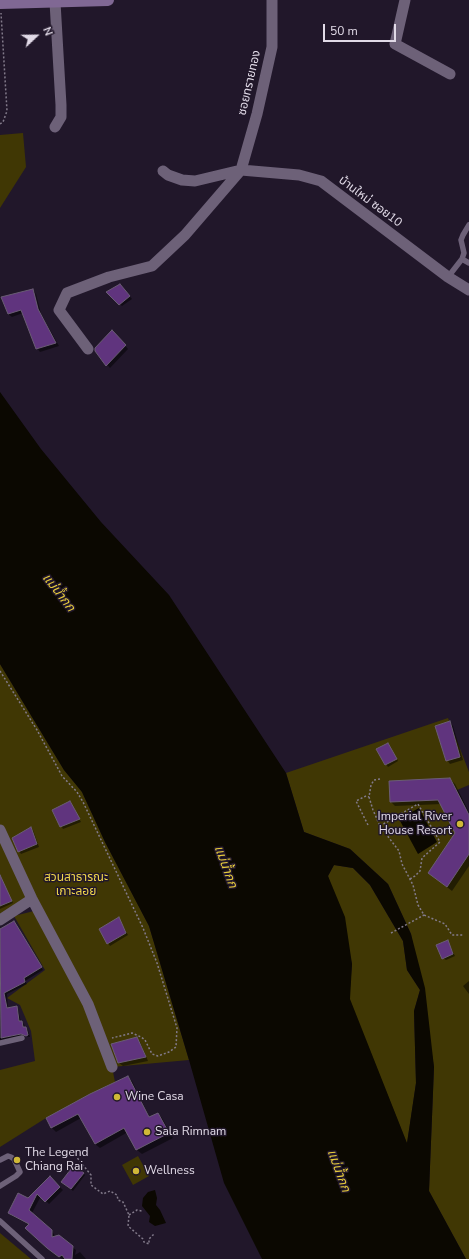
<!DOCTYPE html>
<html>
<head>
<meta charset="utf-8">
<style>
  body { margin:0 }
  #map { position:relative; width:469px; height:1259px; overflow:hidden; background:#21172a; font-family:"Nunito Sans",sans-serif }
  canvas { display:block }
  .north { position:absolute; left:16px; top:16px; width:40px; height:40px; -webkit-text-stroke:3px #21172a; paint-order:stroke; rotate:68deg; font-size:11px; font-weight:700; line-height:16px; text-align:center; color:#e1dae7 }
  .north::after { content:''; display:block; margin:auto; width:14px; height:18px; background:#e1dae7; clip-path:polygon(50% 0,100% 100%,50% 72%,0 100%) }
  .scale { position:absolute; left:323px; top:24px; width:73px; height:18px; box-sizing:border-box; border:2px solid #e1dae7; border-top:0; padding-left:5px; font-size:12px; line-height:14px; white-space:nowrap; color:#e1dae7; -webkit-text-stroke:3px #21172a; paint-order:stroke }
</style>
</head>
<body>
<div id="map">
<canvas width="469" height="1259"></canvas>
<div class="north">N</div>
<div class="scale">50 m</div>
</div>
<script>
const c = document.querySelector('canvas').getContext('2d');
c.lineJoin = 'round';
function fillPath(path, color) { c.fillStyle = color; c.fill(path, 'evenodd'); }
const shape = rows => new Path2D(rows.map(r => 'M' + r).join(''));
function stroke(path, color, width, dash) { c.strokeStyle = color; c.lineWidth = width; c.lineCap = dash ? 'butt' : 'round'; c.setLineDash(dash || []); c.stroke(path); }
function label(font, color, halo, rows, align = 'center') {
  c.font = font + ' "Nunito Sans","Noto Sans Thai",sans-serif'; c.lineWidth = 3; c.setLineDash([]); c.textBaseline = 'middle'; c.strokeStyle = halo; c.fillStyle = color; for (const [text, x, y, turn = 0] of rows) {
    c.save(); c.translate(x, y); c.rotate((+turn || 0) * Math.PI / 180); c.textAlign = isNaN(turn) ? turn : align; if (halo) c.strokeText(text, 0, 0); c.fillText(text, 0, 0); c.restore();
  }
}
fillPath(shape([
  [23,133,26,167,0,208,0,135],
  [0,664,64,770,82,792,105,842,149,926,189,1060,112,1067,115,1082,90,1094,46,1118,0,1147,0,1070,35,1061,31,1031,20,1005,7,998,45,970,14,916,38,910,32,899,0,914,0,906,12,901,0,889],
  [448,718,469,772,469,785,457,790,469,815,469,1259,466,1259,429,1191,434,1067,411,934,388,884,350,849,304,832,286,773],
  [334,865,353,868,370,885,403,941,407,970,420,990,414,1011,416,1083,407,1144,349,999,352,964,328,876],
  [138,1156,149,1176,133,1185,122,1165],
  [0,1233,31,1259,0,1259]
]), '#403704');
fillPath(shape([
  [0,392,41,449,101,522,169,595,286,773,304,832,350,849,388,884,411,934,425,988,434,1067,429,1191,466,1259,262,1259,224,1183,189,1060,149,926,105,842,82,792,64,770,0,664],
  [334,865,353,868,370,885,403,941,407,970,420,990,414,1011,416,1083,407,1143,350,999,352,964,345,917,328,876],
  [419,808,437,842,418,854,399,819],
  [155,1190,157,1198,156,1205,160,1210,166,1223,155,1226,149,1222,150,1216,142,1206,143,1198,148,1192]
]), '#0b0801');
fillPath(shape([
  [120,285,132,299,122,306,108,292],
  [33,290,36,294,41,314,59,346,40,352,37,348,23,313,12,317,8,314],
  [33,293,35,293,40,314,38,314],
  [116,335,128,349,110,368,96,351],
  [450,722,453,726,463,760,450,764,447,760],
  [388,744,398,761,388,767,386,764],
  [450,779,455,784,469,812,469,866,452,891,429,873,456,833,442,804,395,806,391,802],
  [70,802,81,822,63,829,53,811],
  [31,828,33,830,39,847,21,854,19,851],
  [5,888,13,903,0,909,0,892],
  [118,918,128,935,110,946,100,930],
  [14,923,43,970,25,981,27,984,7,994,8,1009,16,1008,18,1010,21,1022,24,1024,25,1028,28,1030,30,1037,24,1036,1,1041,0,1042,0,931],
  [447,941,455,956,446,960,443,958],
  [469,981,469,994,463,986],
  [137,1038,140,1042,148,1061,123,1066,119,1063],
  [127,1077,132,1081,150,1118,158,1114,162,1118,173,1138,142,1154,137,1150,128,1132,100,1148,95,1144,81,1118,56,1132,52,1128,47,1119],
  [83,1173,85,1175,73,1191,65,1184],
  [50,1178,63,1190,49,1204,41,1196,32,1213,54,1234,55,1237,72,1247,76,1250,75,1255,80,1252,86,1259,62,1259,51,1250,30,1225,12,1216,9,1213,28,1200]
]), '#0007');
const building = shape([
  [120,284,130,296,119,305,106,292,120,284],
  [33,289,38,309,56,343,36,349,21,310,8,314,1,297,33,289],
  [112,330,126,345,106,366,95,351,95,348,112,330],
  [450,721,460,757,446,761,435,726,450,721],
  [388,743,397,759,385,765,376,749,388,743],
  [450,778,469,815,469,854,447,887,428,873,455,833,438,800,390,802,389,781,450,778],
  [70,801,80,819,60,827,52,810,70,801],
  [31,827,37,844,18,852,12,838,31,827],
  [0,875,12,901,0,906,0,875],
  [119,917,126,933,107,944,99,929,119,917],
  [14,921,42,967,24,978,25,982,4,993,7,1008,17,1006,19,1021,22,1021,23,1027,26,1027,28,1035,26,1036,21,1034,1,1038,0,929,14,921],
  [448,940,453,954,442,959,436,945,448,940],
  [137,1037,146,1057,118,1063,111,1044,137,1037],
  [128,1076,149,1117,158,1113,169,1133,136,1150,124,1128,95,1144,78,1114,51,1128,46,1118,90,1094,128,1076],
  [74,1165,84,1173,71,1189,61,1182,74,1165],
  [50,1176,60,1187,45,1202,37,1194,29,1210,52,1230,52,1237,59,1235,73,1246,72,1259,65,1259,62,1255,59,1257,47,1248,25,1228,29,1224,8,1213,18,1193,28,1198,50,1176]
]);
fillPath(building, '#60347e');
stroke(building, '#6a5d74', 1);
stroke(shape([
  [0,124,3,122,7,111,1,13],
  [0,671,37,730,62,776,77,792,83,802,143,928,157,963,177,1028,176,1047,169,1052,158,1056,152,1054,145,1040,141,1037,132,1033,112,1038],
  [380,779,374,780,371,785,369,797,373,810,380,826,399,851,402,864,413,885,418,905,424,915,445,924,452,935,464,935],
  [368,825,356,801,366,796,369,797],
  [380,826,418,804,440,842,422,858,420,871,415,876,410,879],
  [391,933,424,915],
  [75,1155,91,1175,91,1185,103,1194,110,1191,117,1195,118,1200,123,1202,129,1215,128,1226,143,1239,144,1242,149,1244,149,1239,155,1233],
  [129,1215,137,1210,142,1211]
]), '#827a8a', 1.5, [2, 2]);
stroke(shape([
  [462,259,469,263],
  [448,277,462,259,464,253,461,240,463,235,469,225],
  [0,1043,22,1038],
  [0,1160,8,1156,11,1157,14,1159,20,1172,16,1176,0,1186],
  [0,1221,42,1259]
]), '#6d6178', 5.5);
stroke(shape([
  [405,0,395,44,450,74],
  [55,2,61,105,61,117,55,127],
  [163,171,168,175,182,180,195,181,241,170,299,175,321,181,448,277,469,290],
  [88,349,59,310,67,293,109,277,152,266,185,235,241,170,257,114,272,47,272,0],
  [0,830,32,899,88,1004,112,1067],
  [0,920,32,899]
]), '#6d6178', 11);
stroke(shape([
  [0,3,108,0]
]), '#806894', 12);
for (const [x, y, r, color] of [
  [460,824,4,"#d0b837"],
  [117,1097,4,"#d0b837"],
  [147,1132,4,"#d0b837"],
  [17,1160,4,"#d0b837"],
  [136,1171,4,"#d0b837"]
]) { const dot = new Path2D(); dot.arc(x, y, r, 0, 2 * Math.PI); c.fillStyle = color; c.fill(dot); stroke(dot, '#21172a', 1.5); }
label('12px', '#e1dae7', '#21172a', [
  ["ซอยทรายทอง",250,83,-77],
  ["บ้านใหม่ ซอย10",370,202,37]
]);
label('12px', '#e1dae7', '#21172a', [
  ["Imperial River",452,817,"right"],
  ["House Resort",452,831,"right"],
  ["Wine Casa",125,1097],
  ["Sala Rimnam",155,1132],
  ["The Legend",25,1153],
  ["Chiang Rai",25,1167],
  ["Wellness",144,1171]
], 'left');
label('12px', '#f1d74c', '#21172a', [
  ["สวนสาธารณะ",76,878],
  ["เกาะลอย",76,892]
]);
label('italic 13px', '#e5ca3c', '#21172a', [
  ["แม่น้ำกก",58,593,52],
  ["แม่น้ำกก",225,867,70],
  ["แม่น้ำกก",338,1171,70]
]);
</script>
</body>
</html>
